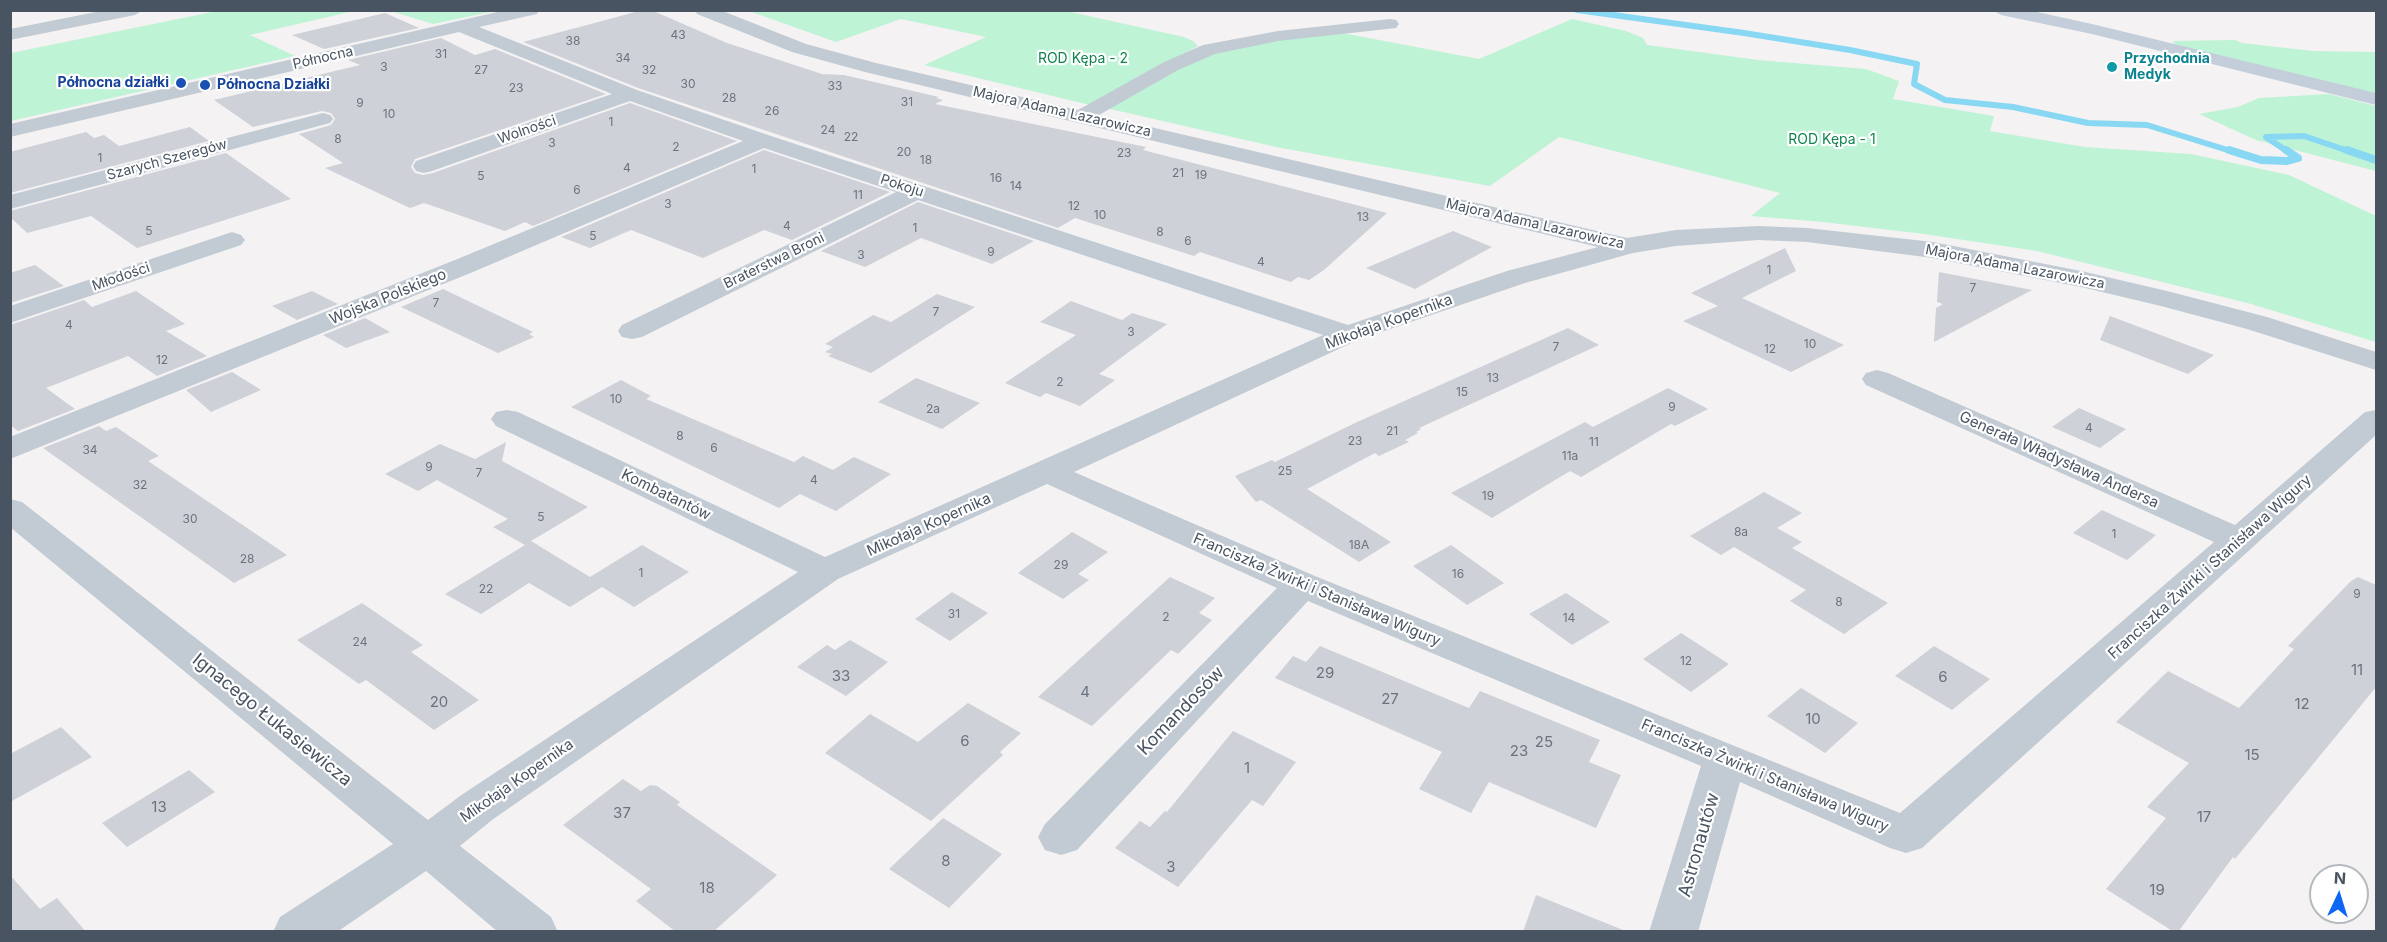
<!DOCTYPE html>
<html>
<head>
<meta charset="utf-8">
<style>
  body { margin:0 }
  #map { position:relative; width:2387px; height:942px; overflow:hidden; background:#f4f2f2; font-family:Inter,sans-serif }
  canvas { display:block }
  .frame { position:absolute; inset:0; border:12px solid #485461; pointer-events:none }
  .north { position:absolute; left:2309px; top:864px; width:60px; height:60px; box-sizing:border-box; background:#fff; border:2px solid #b6bbc0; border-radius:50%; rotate:4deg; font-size:16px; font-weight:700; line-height:24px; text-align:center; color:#485461 }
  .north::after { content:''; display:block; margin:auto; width:21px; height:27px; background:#0d67f3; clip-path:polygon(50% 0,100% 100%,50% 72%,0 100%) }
</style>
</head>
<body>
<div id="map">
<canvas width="2387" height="942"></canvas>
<div class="frame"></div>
<div class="north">N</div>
</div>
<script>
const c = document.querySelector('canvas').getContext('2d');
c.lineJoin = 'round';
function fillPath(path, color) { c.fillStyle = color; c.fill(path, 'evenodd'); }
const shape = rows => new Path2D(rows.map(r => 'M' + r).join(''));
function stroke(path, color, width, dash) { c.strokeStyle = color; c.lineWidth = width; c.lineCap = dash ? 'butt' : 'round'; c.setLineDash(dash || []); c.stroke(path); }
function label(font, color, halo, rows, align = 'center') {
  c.font = font + ' Inter,sans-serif'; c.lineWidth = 4.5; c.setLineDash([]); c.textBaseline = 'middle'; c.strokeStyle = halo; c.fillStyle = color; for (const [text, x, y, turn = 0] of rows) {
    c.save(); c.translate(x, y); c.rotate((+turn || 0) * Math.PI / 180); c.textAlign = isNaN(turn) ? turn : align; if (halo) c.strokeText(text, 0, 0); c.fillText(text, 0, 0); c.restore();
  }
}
fillPath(shape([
  [217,11,354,11,250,35,295,56,11,121,11,53],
  [391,11,495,11,433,24],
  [749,11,1066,11,1184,37,1193,41,1198,46,1090,105,924,65,986,37,901,19,836,42],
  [1572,19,1626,31,1643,38,1647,45,1758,60,1866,69,1899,81,1893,99,1994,116,1990,131,2085,147,2191,154,2289,175,2376,216,2376,342,2251,304,2037,251,1924,234,1823,222,1751,216,1780,193,1559,137,1490,186,1276,147,1106,108,1208,52,1332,31,1479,59],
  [2235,40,2242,43,2313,51,2376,52,2376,94,2176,46,2173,41],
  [2329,94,2376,106,2376,171,2256,140,2199,114,2238,107,2259,98]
]), '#bff3d6');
stroke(shape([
  [1577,10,1744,33,1850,50,1917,64,1914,84,1945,100,2013,107,2088,123,2147,125,2234,152],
  [2288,152,2266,137,2304,136,2351,152]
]), '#89d8f3', 6);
stroke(shape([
  [2229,150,2261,160,2287,161,2298,158,2286,150],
  [2347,150,2376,160]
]), '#89d8f3', 8);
fillPath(shape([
  [643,10,651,10,727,43,822,74,844,75,939,97,936,98,943,100,935,104,1146,147,1143,150,1387,213,1324,270,1309,280,1298,277,1291,282,1200,252,1194,256,1075,218,1058,228,638,88,523,42],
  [385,13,419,28,324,49,292,35],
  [441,38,475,55,495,49,606,94,415,159,411,167,415,173,423,175,433,173,630,103,737,141,533,226,525,222,505,231,424,203,410,208,325,168,343,163,299,134,331,125,335,119,331,113,322,111,253,127,214,100,360,65,348,60],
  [190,127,209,141,10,193,10,152,86,132,94,138,104,135,119,146],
  [764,150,890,192,792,240,764,230,703,258,631,230,590,248,561,237],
  [226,153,291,199,137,248,91,216,27,233,10,217,10,211],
  [918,202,1034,241,992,264,921,238,865,267,821,251],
  [1453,231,1492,247,1415,289,1366,268],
  [1785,248,1796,271,1742,298,1844,345,1791,372,1683,321,1718,306,1691,293],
  [35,265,64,286,10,303,10,273],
  [1939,272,2032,290,1934,342,1936,308,1943,304,1937,302],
  [443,289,533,332,529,334,534,337,498,353,401,307],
  [136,291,185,324,166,331,207,356,157,376,128,356,46,388,75,409,18,431,10,425,10,325,84,300,92,307],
  [312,291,338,304,297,320,272,306],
  [937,294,975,307,871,373,828,356,832,354,825,352,833,347,825,344,873,315,891,322],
  [1071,301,1122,320,1132,313,1167,324,1099,374,1115,380,1080,406,1046,393,1040,397,1005,383,1076,335,1040,322],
  [2110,316,2214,355,2188,374,2100,340],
  [365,318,390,332,346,348,323,335],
  [1568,328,1599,345,1419,428,1421,429,1416,432,1418,433,1405,440,1409,442,1379,456,1375,453,1307,489,1391,542,1359,562,1261,500,1256,502,1235,476,1272,460,1275,462,1355,423],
  [232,372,261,390,211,412,186,390],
  [916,378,980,403,942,429,878,402],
  [621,380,651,396,646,399,794,462,803,456,833,470,854,457,891,474,836,511,800,494,779,508,571,407],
  [1668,388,1708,409,1675,426,1671,424,1581,477,1570,471,1492,518,1451,493,1585,422,1593,427],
  [2079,408,2126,429,2100,448,2052,427],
  [99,426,106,431,116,427,159,456,148,461,287,555,234,583,43,448],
  [506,442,502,461,588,507,531,541,590,577,642,545,689,572,634,607,602,587,570,607,529,583,481,614,445,594,525,545,493,527,508,519,437,480,418,491,385,474,440,444,475,459],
  [1764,492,1802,513,1777,528,1802,542,1792,548,1888,603,1844,634,1790,601,1806,590,1734,547,1721,555,1690,536],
  [2102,510,2156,535,2127,560,2073,533],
  [1072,532,1108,552,1078,574,1089,580,1063,599,1018,573],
  [1451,545,1504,583,1467,605,1413,566],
  [1170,577,1215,598,1199,613,1212,620,1178,654,1171,650,1092,726,1038,697],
  [2358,577,2376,585,2376,687,2346,724,2235,859,2233,857,2178,932,2174,932,2106,889,2166,818,2147,807,2189,763,2116,722,2168,671,2239,708,2294,649,2288,646,2351,581],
  [952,592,988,613,950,641,915,619],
  [1566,593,1610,622,1572,645,1529,614],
  [362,603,423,645,411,652,479,700,434,730,366,680,359,684,297,640],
  [1681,633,1729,664,1691,692,1643,659],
  [850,640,888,662,846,696,797,667,827,645,835,650],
  [1320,646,1469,708,1480,691,1600,740,1589,762,1621,775,1596,828,1489,782,1471,813,1419,789,1442,752,1275,678,1293,656,1306,662],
  [1934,646,1990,679,1952,710,1895,676],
  [1801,688,1858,723,1825,753,1767,716],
  [968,703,1021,733,1000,752,1003,755,931,821,825,753,870,714,918,742],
  [61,727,92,757,10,802,10,754],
  [1233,731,1296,762,1263,806,1252,800,1178,887,1115,848,1140,821,1150,827,1165,811,1167,812],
  [189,770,215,792,127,847,102,823],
  [623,779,641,791,650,785,657,786,680,802,677,805,777,875,713,932,676,932,636,901,651,889,563,825],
  [943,818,1002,854,949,908,889,869],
  [10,875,40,909,57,898,86,932,10,932],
  [1536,895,1623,930,1622,932,1523,932]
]), '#ced1d7');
fillPath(shape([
  [106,10,143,10,135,15,10,40,10,29,106,10],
  [506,10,539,10,537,14,479,27,637,90,771,136,1348,325,1507,271,1598,247,865,72,792,52,697,14,695,10,720,10,806,44,876,63,1078,110,1164,62,1203,45,1278,31,1390,19,1396,20,1399,24,1396,28,1278,41,1215,54,1178,70,1099,115,1627,238,1676,230,1758,226,1807,228,1933,242,2081,271,2167,291,2267,317,2376,352,2376,370,2247,329,2161,306,2081,287,1933,258,1807,242,1758,240,1676,246,1633,253,1525,283,1358,340,1074,472,1315,576,1900,813,2214,542,1866,385,1862,379,1866,373,1877,370,1888,373,2235,525,2365,412,2376,410,2376,435,1922,848,1906,853,1890,848,1740,782,1698,932,1649,932,1701,766,1308,601,1077,850,1061,855,1045,850,1038,837,1045,824,1277,588,1047,484,838,579,492,820,460,846,551,917,558,932,498,932,426,871,337,932,273,932,280,917,393,844,10,527,10,499,22,502,428,820,460,796,798,572,496,426,491,419,496,412,507,410,518,412,825,557,1323,335,918,200,642,337,632,339,622,337,618,331,622,325,896,192,764,148,473,272,10,459,10,437,455,260,743,141,630,101,432,171,424,173,416,171,413,166,416,161,612,94,459,32,10,137,10,124,506,10],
  [323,113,330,115,333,119,330,123,10,209,10,195,323,113],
  [232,232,241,235,245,240,241,245,10,323,10,306,232,232]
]), '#c2cbd4');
fillPath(shape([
  [1993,10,2028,10,2092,24,2376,93,2376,105,2092,34,2001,15,1993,10]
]), '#c4cedb');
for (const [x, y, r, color] of [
  [2112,67,6,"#0f9aa8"],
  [181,83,6,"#1a4fb4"],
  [205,85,6,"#1a4fb4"]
]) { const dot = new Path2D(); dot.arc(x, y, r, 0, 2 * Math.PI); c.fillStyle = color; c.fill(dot); stroke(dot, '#fff', 2); }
label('12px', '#6a737e', null, [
  ["43",678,35],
  ["38",573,41],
  ["31",441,54],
  ["34",623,58],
  ["3",384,67],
  ["27",481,70],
  ["32",649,70],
  ["30",688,84],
  ["33",835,86],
  ["23",516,88],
  ["28",729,98],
  ["31",907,102],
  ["9",360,103],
  ["26",772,111],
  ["10",389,114],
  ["1",611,122],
  ["24",828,130],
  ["22",851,137],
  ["8",338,139],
  ["3",552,143],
  ["2",676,147],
  ["20",904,152],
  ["23",1124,153],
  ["1",100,158],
  ["18",926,160],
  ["4",627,168],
  ["1",754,169],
  ["21",1178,173],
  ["19",1201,175],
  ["5",481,176],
  ["16",996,178],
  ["14",1016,186],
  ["6",577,190],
  ["11",858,195],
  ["3",668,204],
  ["12",1074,206],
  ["10",1100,215],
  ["13",1363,217],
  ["4",787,226],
  ["1",915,228],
  ["5",149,231],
  ["8",1160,232],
  ["5",593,236],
  ["6",1188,241],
  ["9",991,252],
  ["3",861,255],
  ["4",1261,262],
  ["1",1769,270],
  ["7",1973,288],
  ["7",436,303],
  ["7",936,312],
  ["4",69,325],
  ["3",1131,332],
  ["10",1810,344],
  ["7",1556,347],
  ["12",1770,349],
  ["12",162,360],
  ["13",1493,378],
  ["2",1060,382],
  ["15",1462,392],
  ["10",616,399],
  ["9",1672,407],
  ["2a",933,409],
  ["4",2089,428],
  ["21",1392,431],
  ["8",680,436],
  ["23",1355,441],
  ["11",1594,442],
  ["6",714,448],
  ["34",90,450],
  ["11a",1570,456],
  ["9",429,467],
  ["25",1285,471],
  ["7",479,473],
  ["4",814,480],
  ["32",140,485],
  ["19",1488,496],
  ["5",541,517],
  ["30",190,519],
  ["8a",1741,532],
  ["1",2114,534],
  ["18A",1359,545],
  ["28",247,559],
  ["29",1061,565],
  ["1",641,573],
  ["16",1458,574],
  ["22",486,589],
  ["9",2357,594],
  ["8",1839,602],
  ["31",954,614],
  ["2",1166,617],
  ["14",1569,618],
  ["24",360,642],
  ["12",1686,661]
]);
label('14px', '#485461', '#fff', [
  ["Północna",323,58,-13],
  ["Majora Adama Lazarowicza",1062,112,13],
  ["Wolności",527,130,-19],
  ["Szarych Szeregów",167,160,-15],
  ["Pokoju",902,186,18],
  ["Majora Adama Lazarowicza",1535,224,13],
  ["Braterstwa Broni",774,261,-26],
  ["Majora Adama Lazarowicza",2015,267,11],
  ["Młodości",121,277,-19]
]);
label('14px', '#118550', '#fff', [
  ["ROD Kępa - 2",1083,59],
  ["ROD Kępa - 1",1832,140]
]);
label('bold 14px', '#0d838f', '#fff', [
  ["Przychodnia",2124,59],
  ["Medyk",2124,75]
], 'left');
label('bold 14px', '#164399', '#fff', [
  ["Północna działki",169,83],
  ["Północna Działki",217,85,"left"]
], 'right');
label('15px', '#485461', '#fff', [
  ["Wojska Polskiego",388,297,-22],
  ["Mikołaja Kopernika",1389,322,-20],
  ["Generała Władysława Andersa",2059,460,24],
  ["Kombatantów",666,495,26],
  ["Mikołaja Kopernika",929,525,-24],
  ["Franciszka Żwirki i Stanisława Wigury",2210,567,-42],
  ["Franciszka Żwirki i Stanisława Wigury",1317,590,23],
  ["Franciszka Żwirki i Stanisława Wigury",1765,776,23],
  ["Mikołaja Kopernika",517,781,-35]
]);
label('15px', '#6a737e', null, [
  ["11",2357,670],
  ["29",1325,673],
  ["33",841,676],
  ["6",1943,677],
  ["4",1085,692],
  ["27",1390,699],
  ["20",439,702],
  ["12",2302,704],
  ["10",1813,719],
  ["6",965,741],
  ["25",1544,742],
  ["23",1519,751],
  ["15",2252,755],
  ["1",1247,768],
  ["13",159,807],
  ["37",622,813],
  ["17",2204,817],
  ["8",946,861],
  ["3",1171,867],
  ["18",707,888],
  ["19",2157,890]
]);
label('18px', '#485461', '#fff', [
  ["Komandosów",1181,711,-46],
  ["Ignacego Łukasiewicza",272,720,39],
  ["Astronautów",1699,845,-74]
]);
</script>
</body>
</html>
